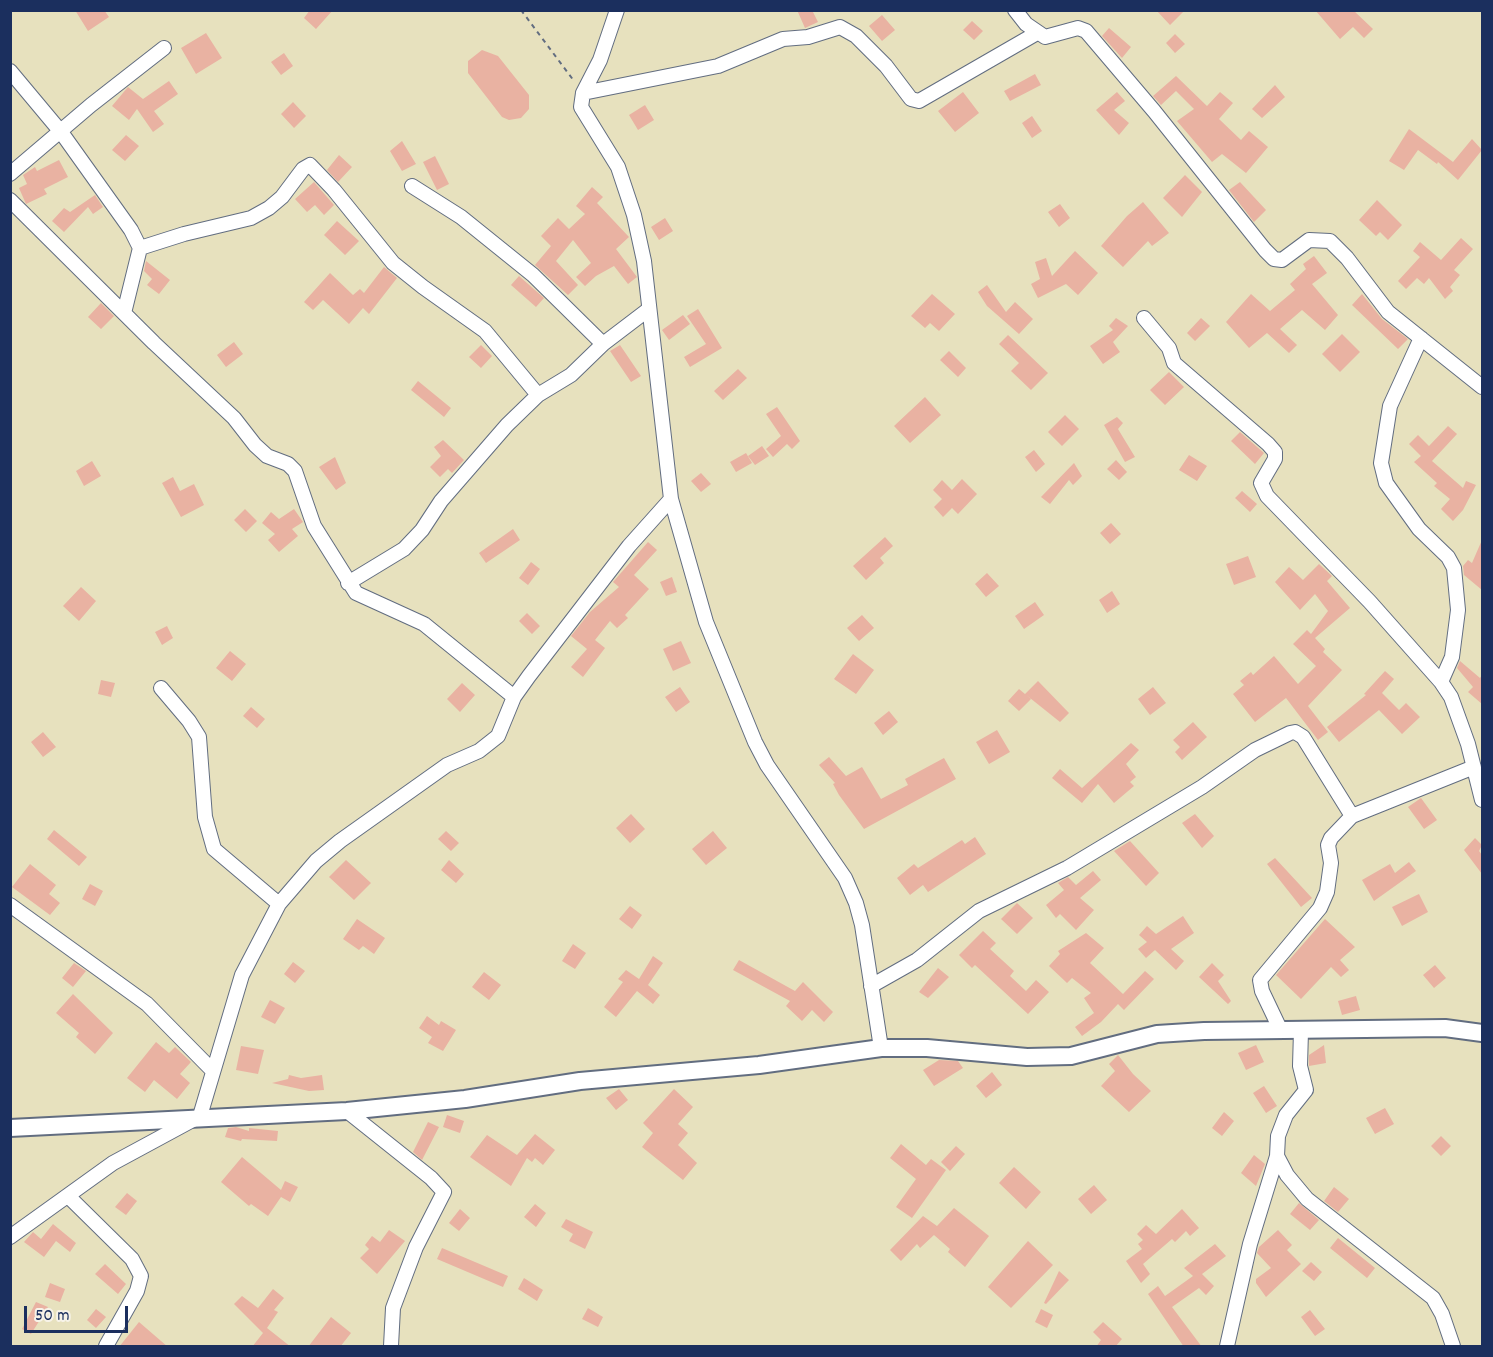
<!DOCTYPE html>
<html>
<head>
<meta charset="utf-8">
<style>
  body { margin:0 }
  #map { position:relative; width:1493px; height:1357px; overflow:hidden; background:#e7e1be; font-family:Dekko,sans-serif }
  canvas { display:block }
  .frame { position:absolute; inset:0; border:12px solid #1b2f5e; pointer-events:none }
  .scale { position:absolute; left:24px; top:1306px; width:104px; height:27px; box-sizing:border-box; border:3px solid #1b2f5e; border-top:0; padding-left:8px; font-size:18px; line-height:21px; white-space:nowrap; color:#1b2f5e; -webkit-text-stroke:4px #f7f3e8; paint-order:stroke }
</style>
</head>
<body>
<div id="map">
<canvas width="1493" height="1357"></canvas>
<div class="frame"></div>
<div class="scale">50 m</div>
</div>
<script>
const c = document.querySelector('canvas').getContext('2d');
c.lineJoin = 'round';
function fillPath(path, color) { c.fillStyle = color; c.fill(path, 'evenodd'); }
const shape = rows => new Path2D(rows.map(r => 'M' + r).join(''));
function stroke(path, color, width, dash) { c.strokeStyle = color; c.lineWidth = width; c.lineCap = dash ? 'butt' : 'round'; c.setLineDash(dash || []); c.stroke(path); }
fillPath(shape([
  [75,10,104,10,109,17,88,31],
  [310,10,333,10,316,29,304,18],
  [797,10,812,10,818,22,805,28],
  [1156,10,1185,10,1170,25],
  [1315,10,1353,10,1373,29,1364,38,1353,27,1340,39],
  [882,15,895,30,882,41,869,26],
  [972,21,983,31,974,40,963,30],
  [1109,28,1131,47,1122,58,1102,36],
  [206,33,222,58,196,74,181,48],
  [1175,34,1185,44,1175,53,1166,43],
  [482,50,498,56,529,95,529,109,521,118,509,120,502,117,468,73,468,61],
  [284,53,293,66,281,75,271,62],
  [1035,74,1041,85,1010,101,1004,91],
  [1176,76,1207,106,1220,92,1233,103,1219,119,1241,140,1249,131,1268,147,1246,173,1222,154,1212,162,1177,121,1194,109,1176,91,1161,105,1153,96],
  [169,81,178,94,154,111,164,124,153,132,137,109,129,120,112,106,128,87,143,99],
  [1275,85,1285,97,1262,118,1252,109],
  [963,92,979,113,955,132,938,111],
  [1117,92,1125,101,1114,110,1129,123,1119,135,1096,110],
  [293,102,306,116,294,128,281,114],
  [645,105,654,120,638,130,629,115],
  [1032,116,1042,131,1032,138,1022,123],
  [1409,129,1453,162,1472,139,1482,150,1458,180,1438,162,1437,164,1418,150,1404,170,1389,161],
  [126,135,139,146,125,161,112,150],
  [402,141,416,164,402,171,390,151],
  [339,155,352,167,338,182,327,170],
  [435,156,449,184,437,190,423,162],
  [59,160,68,177,44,189,47,194,26,204,19,188,27,184,23,175,35,167,37,171],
  [1185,175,1202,192,1182,217,1163,198],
  [314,182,334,205,324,215,315,205,307,212,295,199],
  [1240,182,1266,210,1254,222,1229,190],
  [592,187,603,197,597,203,629,237,616,249,637,277,628,284,614,266,596,276,585,286,576,277,591,263,573,240,556,261,578,285,568,295,535,265,551,246,541,236,558,218,569,229,585,214,576,206],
  [95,195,103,207,93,214,88,207,64,232,52,221,64,208,70,212],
  [1377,200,1402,225,1388,240,1380,232,1376,236,1359,220],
  [1143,202,1169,233,1152,246,1148,241,1123,267,1101,246,1127,216],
  [1060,204,1070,218,1059,227,1048,212],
  [665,218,673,231,659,240,651,227],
  [337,221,359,241,345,255,324,235],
  [1461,238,1473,249,1454,270,1460,275,1450,287,1453,291,1445,299,1429,278,1424,284,1417,278,1406,289,1398,281,1420,257,1413,251,1420,242,1441,260],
  [1075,251,1098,273,1078,295,1066,284,1038,298,1031,284,1040,279,1035,262,1046,258,1052,276],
  [1314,256,1327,273,1312,284,1338,315,1325,330,1302,310,1280,329,1297,345,1289,353,1267,333,1249,348,1226,322,1251,294,1270,311,1295,290,1290,284,1306,269,1303,264],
  [146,261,170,280,159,294,147,285,152,279,144,271],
  [384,267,397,278,369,314,363,308,349,324,323,300,313,310,304,302,330,273,353,295,360,289,364,293],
  [519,276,544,298,536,307,511,285],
  [987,285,1006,312,1015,302,1033,319,1019,334,987,306,978,292],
  [932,294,955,314,939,331,930,323,925,328,911,316],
  [1362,294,1382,319,1408,339,1398,349,1352,305],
  [101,303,114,316,101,329,88,317],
  [698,309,722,348,690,367,684,357,706,344,687,316],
  [683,315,690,324,669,340,662,330],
  [1116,318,1128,326,1113,342,1120,352,1103,364,1090,346,1113,330,1109,326],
  [1201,318,1210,326,1195,341,1187,333],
  [1342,334,1360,352,1340,372,1322,354],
  [1008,335,1048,373,1031,390,1011,371,1019,363,999,344],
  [234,342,243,354,226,367,217,355],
  [481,345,492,356,481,368,469,357],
  [620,345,641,376,631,382,610,351],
  [949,351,966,368,958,377,940,360],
  [738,369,747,378,723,400,714,391],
  [1169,372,1184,387,1165,405,1150,390],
  [418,381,451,408,444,417,411,390],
  [925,397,941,415,910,443,894,426],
  [777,407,800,441,792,449,787,444,773,457,766,449,781,436,766,414],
  [1065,415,1079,429,1062,446,1048,432],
  [1117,417,1123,423,1118,429,1135,457,1125,462,1104,425],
  [1448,426,1457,434,1432,461,1463,488,1466,481,1476,485,1463,510,1453,521,1441,509,1450,499,1434,486,1437,483,1414,462,1421,456,1409,444,1418,435,1429,446],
  [1240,432,1264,453,1255,464,1231,441],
  [443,440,464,460,452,473,448,469,440,477,430,467,441,456,434,447],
  [762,446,769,456,755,465,748,456],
  [1034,450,1045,464,1036,472,1025,457],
  [746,453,752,463,736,472,730,462],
  [1189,455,1207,466,1197,481,1179,470],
  [335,457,346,483,336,490,319,467],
  [1116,460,1127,472,1119,480,1107,469],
  [92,461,101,476,84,486,76,471],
  [1074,463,1082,476,1073,485,1069,480,1050,504,1041,497],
  [701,473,711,484,701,492,691,481],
  [173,477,180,491,194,484,204,505,181,517,162,483],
  [962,479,977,494,958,514,952,508,943,517,934,507,942,499,933,490,942,480,952,490],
  [1242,491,1257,504,1250,512,1235,498],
  [245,509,257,521,246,532,234,520],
  [294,509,303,522,292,529,298,536,279,552,268,540,275,534,262,523,271,512,279,519],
  [1111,523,1121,534,1110,544,1100,533],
  [513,529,520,540,486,563,479,553],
  [885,537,893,546,880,558,884,563,866,580,853,566],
  [1482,540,1482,590,1464,575,1463,566,1468,560,1472,563],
  [648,542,657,550,634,575,649,589,625,615,628,618,617,628,610,621,595,640,605,648,583,677,571,667,587,649,571,636,590,612,619,587,613,582],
  [1248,556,1256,577,1234,585,1226,564],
  [531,562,540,569,528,585,519,578],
  [1319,564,1332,576,1327,581,1350,608,1315,638,1325,649,1323,652,1342,670,1308,706,1328,732,1318,740,1286,698,1255,722,1233,694,1244,685,1240,681,1251,672,1253,675,1274,656,1298,684,1316,666,1293,644,1307,630,1311,634,1328,611,1315,594,1300,610,1275,582,1289,567,1303,580],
  [987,573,999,586,986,597,975,584],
  [672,577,677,592,666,596,660,582],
  [81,587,96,601,79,621,63,606],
  [1112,591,1120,604,1107,613,1099,600],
  [1035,602,1044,615,1024,629,1015,616],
  [527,613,540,626,532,634,519,621],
  [862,615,874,628,859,641,847,628],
  [167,626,173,638,162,645,155,632],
  [681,641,691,663,673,671,663,649],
  [230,651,246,664,232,681,216,668],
  [853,654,874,670,856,694,834,679],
  [1460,661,1480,678,1482,675,1482,704,1468,692,1473,687,1457,668],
  [1385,671,1394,679,1382,693,1399,710,1406,703,1420,717,1402,734,1379,710,1339,742,1327,727,1366,695,1364,694],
  [101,680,115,683,111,697,98,694],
  [1038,681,1069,713,1060,722,1025,694],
  [462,683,475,695,460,712,447,699],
  [680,687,690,702,676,712,665,697],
  [1153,687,1166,703,1150,715,1138,699],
  [1019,689,1031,699,1019,711,1008,701],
  [251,707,265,719,257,728,243,716],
  [889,711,898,722,883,735,874,723],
  [1193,722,1207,737,1182,760,1175,752,1180,747,1173,740],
  [997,730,1010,752,989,764,976,742],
  [43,732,56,747,43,757,31,742],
  [1131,743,1139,750,1126,764,1136,777,1130,782,1134,786,1114,803,1098,784,1082,803,1052,778,1060,769,1082,788],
  [829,757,846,776,862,767,881,799,908,785,905,779,944,758,956,779,864,829,839,795,833,784,835,783,819,765],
  [1421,798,1437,820,1424,829,1408,807],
  [631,814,645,829,630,843,616,828],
  [1195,814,1214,836,1202,848,1182,823],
  [54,830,87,857,79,866,47,839],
  [446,831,459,843,451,851,438,839],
  [713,831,727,848,706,865,692,849],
  [975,837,986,854,928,892,923,885,910,895,897,878,914,864,918,868,962,840,965,844],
  [1475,838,1482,845,1479,851,1482,855,1482,874,1464,850],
  [1130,841,1159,873,1146,886,1114,851],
  [1275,858,1312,898,1301,907,1267,864],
  [346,860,371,883,354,900,329,877],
  [449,860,464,874,456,883,441,870],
  [1409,862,1416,871,1374,901,1362,880,1390,864,1395,873],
  [30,864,56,885,49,894,60,903,50,915,12,887],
  [1093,871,1101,880,1080,898,1094,910,1076,930,1060,914,1056,918,1046,905,1064,890,1058,883,1068,877,1076,885],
  [90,884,103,891,95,906,82,899],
  [1419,894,1428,912,1402,926,1392,907],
  [1017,903,1033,918,1017,934,1001,919],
  [630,906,642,915,632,929,619,919],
  [1183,916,1194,933,1171,949,1184,961,1176,970,1155,950,1146,958,1138,949,1147,942,1139,935,1147,926,1156,934],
  [357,919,385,938,374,954,363,946,359,950,343,939],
  [1325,919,1355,947,1340,960,1349,970,1341,977,1331,967,1301,999,1276,975],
  [983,931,996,943,990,949,1014,971,1010,976,1026,991,1036,980,1049,992,1028,1014,975,965,972,968,959,955],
  [1086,933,1104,948,1090,963,1123,994,1145,971,1154,979,1124,1010,1118,1004,1101,1022,1082,1036,1075,1027,1094,1013,1084,998,1091,993,1072,978,1067,983,1049,966,1060,954,1058,951],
  [573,944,586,953,575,969,562,961],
  [653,956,663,963,648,985,660,995,653,1004,637,991,616,1017,604,1007,623,982,618,979,626,970,639,979],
  [739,960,795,991,803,982,833,1012,824,1022,812,1010,802,1021,786,1006,790,1001,733,970],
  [293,962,305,971,295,983,284,974],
  [74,963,86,971,73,987,62,978],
  [1212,963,1224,975,1218,981,1231,1001,1228,1004,1199,977],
  [1435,965,1446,978,1434,988,1423,975],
  [938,968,949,977,928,998,919,992],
  [484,972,501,985,489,1000,472,987],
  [73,994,113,1033,95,1054,76,1037,79,1033,56,1013],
  [1356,996,1360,1010,1342,1015,1338,1001],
  [270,1000,285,1008,275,1024,261,1017],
  [427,1016,439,1025,441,1021,456,1030,443,1051,428,1043,432,1037,419,1028],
  [156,1042,169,1053,175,1047,191,1062,180,1074,190,1083,177,1099,154,1080,145,1092,127,1078],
  [1256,1045,1264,1062,1246,1070,1238,1053],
  [1324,1045,1326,1063,1309,1066,1309,1055],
  [241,1046,264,1050,258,1074,236,1070],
  [1118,1055,1133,1074,1151,1091,1129,1112,1101,1086,1115,1071,1109,1064],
  [939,1060,958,1061,963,1068,934,1086,923,1070],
  [992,1072,1002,1085,986,1098,976,1086],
  [289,1075,301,1078,322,1075,324,1090,309,1091,272,1083,288,1079],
  [1264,1086,1277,1106,1266,1113,1253,1093],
  [619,1089,628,1100,616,1110,606,1098],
  [674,1089,693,1107,678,1124,688,1133,678,1145,697,1163,683,1180,642,1147,653,1133,643,1123],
  [1385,1108,1394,1124,1375,1134,1366,1118],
  [1224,1112,1234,1121,1222,1136,1212,1128],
  [447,1115,464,1121,460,1133,443,1127],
  [428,1122,439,1127,422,1160,413,1152],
  [236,1127,249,1131,249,1128,278,1131,277,1141,242,1139,241,1141,225,1137,228,1128],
  [535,1134,555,1150,543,1165,535,1158,532,1162,527,1158,511,1186,470,1157,487,1135,517,1155],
  [1441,1136,1451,1146,1441,1156,1431,1146],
  [901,1144,926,1165,931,1159,946,1170,912,1218,896,1207,916,1179,890,1158],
  [956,1146,965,1154,950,1171,941,1162],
  [1254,1155,1265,1164,1256,1186,1241,1173],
  [242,1157,281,1190,285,1181,298,1187,290,1202,281,1197,268,1216,251,1204,249,1206,221,1182],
  [1014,1167,1041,1192,1026,1209,999,1183],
  [1094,1185,1107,1200,1091,1214,1078,1199],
  [1334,1187,1349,1199,1338,1212,1324,1201],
  [127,1193,137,1201,126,1215,115,1207],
  [1299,1203,1319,1220,1310,1230,1290,1214],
  [535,1204,546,1213,536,1227,524,1217],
  [954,1208,989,1236,965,1267,948,1252,950,1249,934,1235,920,1248,917,1244,901,1261,890,1250,923,1216,937,1226],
  [460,1209,470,1218,459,1231,449,1223],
  [1182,1209,1199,1228,1190,1236,1186,1231,1175,1242,1172,1239,1143,1264,1150,1274,1141,1283,1126,1261,1142,1249,1138,1244,1143,1240,1137,1234,1146,1225,1156,1234],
  [566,1219,593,1232,585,1249,569,1241,573,1234,561,1227],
  [53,1224,76,1243,70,1252,56,1241,44,1257,24,1242,33,1232,41,1239],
  [389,1230,405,1241,377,1274,360,1258,369,1249,365,1245,372,1236,380,1242],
  [1278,1230,1292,1245,1287,1250,1301,1264,1266,1297,1256,1283,1256,1279,1271,1268,1257,1253,1259,1247],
  [1338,1238,1375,1268,1367,1278,1330,1248],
  [1028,1241,1053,1265,1011,1308,988,1287],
  [1215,1244,1226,1256,1202,1274,1214,1286,1206,1295,1199,1288,1172,1307,1202,1347,1184,1347,1148,1294,1158,1286,1165,1296,1193,1276,1184,1268],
  [442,1248,508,1276,503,1287,437,1259],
  [1311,1262,1322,1272,1314,1281,1302,1271],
  [105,1264,126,1284,118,1294,95,1274],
  [1059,1271,1069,1280,1046,1304,1044,1303],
  [524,1278,543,1290,537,1301,518,1289],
  [50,1283,65,1289,60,1302,45,1297],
  [273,1289,284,1298,274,1310,278,1312,267,1328,291,1347,252,1347,263,1333,234,1304,242,1296,258,1308],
  [36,1302,48,1307,31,1334,22,1329],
  [588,1308,603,1317,598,1327,582,1319],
  [96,1309,106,1317,96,1328,87,1320],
  [1041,1309,1053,1315,1047,1328,1035,1322],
  [1310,1310,1325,1329,1315,1336,1301,1317],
  [331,1317,351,1333,340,1347,308,1347],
  [139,1322,168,1347,119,1347],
  [1103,1322,1122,1339,1115,1347,1096,1347,1101,1340,1093,1332]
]), '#e9b2a2');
const minor = shape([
  [617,10,600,60,583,93,581,107,618,167,634,215,644,261,671,499,706,622,755,742,767,765,845,878,856,903,862,925,881,1048],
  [1015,10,1026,24,1045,37,1078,28,1086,31,1154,111,1265,250,1274,259,1282,260,1309,240,1330,241,1347,258,1388,312,1482,387],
  [10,71,61,132,131,230,140,248,124,313],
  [583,93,718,66,783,39,808,37,840,27,856,36,886,66,911,99,919,101,1037,33],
  [10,174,91,105,164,48],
  [412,186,461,217,533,275,603,344],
  [10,200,154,343,234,418,255,445,267,456,288,464,295,471,314,526,356,593,424,624,514,697],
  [140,248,184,234,251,218,269,208,282,197,303,169,310,165,334,190,393,263,423,287,485,331,538,395],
  [1144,318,1169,348,1174,363,1268,444,1275,452,1275,459,1261,483,1267,496,1370,602,1441,682,1451,697,1468,744,1482,800],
  [1421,338,1390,406,1381,463,1386,483,1419,529,1448,557,1454,568,1458,610,1452,657,1441,682],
  [348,583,404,549,422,530,441,501,507,425,538,395,571,375,603,344,649,309],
  [161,688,189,721,199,737,205,817,214,849,279,904],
  [10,905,147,1004,213,1071],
  [871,986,917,960,979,911,1067,868,1202,787,1255,750,1290,733,1295,732,1303,737,1352,816],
  [1281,1031,1262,991,1260,980,1320,908,1327,892,1331,863,1328,845,1331,838,1352,816,1474,767],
  [347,1111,431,1178,444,1192,416,1247,393,1308,391,1346],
  [1277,1156,1287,1175,1307,1199,1433,1298,1442,1314,1453,1346],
  [68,1196,132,1259,141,1276,137,1291,106,1346],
  [10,1237,113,1163,200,1116,242,975,279,904,316,861,340,841,447,765,479,751,498,736,514,697,529,676,629,546,671,499],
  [1227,1346,1250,1244,1277,1156,1278,1136,1286,1115,1306,1090,1300,1066,1301,1031]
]);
const tertiary = shape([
  [10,1128,347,1111,465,1099,580,1081,759,1065,881,1048,927,1048,1027,1057,1071,1056,1157,1034,1204,1031,1445,1028,1482,1033]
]);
stroke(minor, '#626d80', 16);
stroke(tertiary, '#626d80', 20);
stroke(shape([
  [521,10,574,81]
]), '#626d80', 2, [4.5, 4.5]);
stroke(minor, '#fff', 14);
stroke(tertiary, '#fff', 16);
</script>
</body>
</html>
